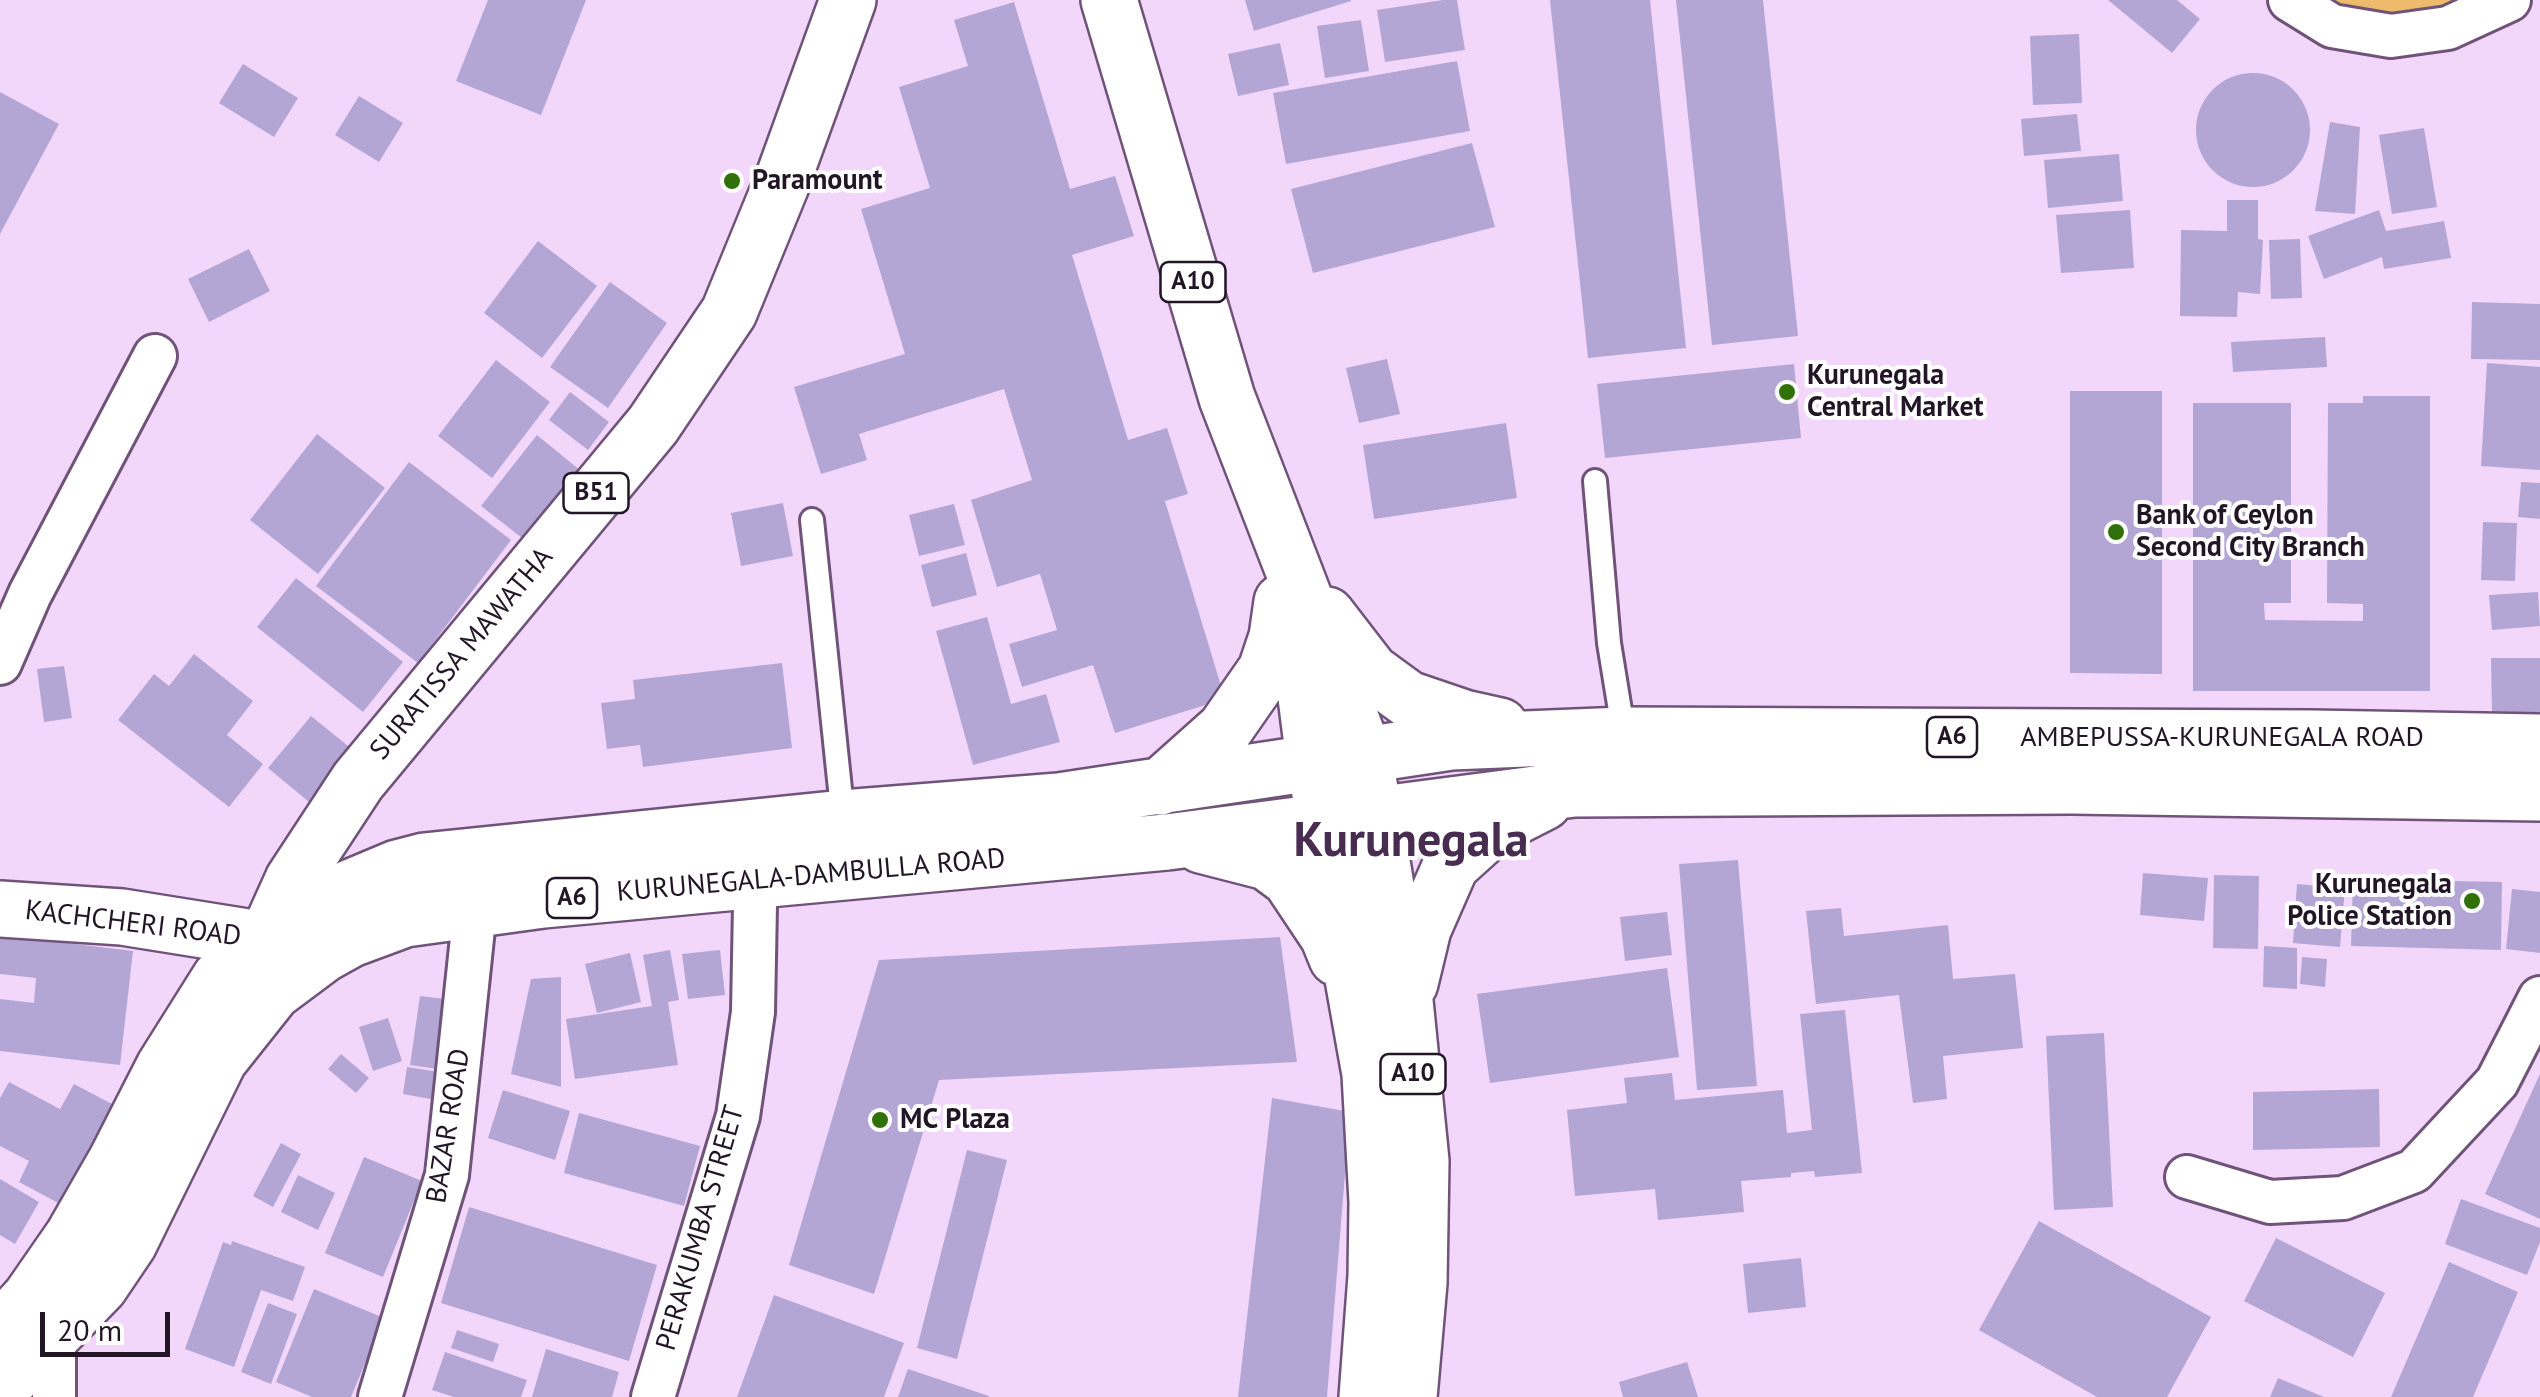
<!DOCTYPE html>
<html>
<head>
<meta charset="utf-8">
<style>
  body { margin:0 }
  #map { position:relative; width:2540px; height:1397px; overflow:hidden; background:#f2d7fb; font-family:"PT Sans",sans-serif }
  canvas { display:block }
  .scale { position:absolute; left:40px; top:1312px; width:130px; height:45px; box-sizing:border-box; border:5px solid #221626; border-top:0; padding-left:12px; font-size:30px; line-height:35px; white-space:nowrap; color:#221626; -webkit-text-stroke:8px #fff; paint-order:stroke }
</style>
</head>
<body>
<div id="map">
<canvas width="2540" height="1397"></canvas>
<div class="scale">20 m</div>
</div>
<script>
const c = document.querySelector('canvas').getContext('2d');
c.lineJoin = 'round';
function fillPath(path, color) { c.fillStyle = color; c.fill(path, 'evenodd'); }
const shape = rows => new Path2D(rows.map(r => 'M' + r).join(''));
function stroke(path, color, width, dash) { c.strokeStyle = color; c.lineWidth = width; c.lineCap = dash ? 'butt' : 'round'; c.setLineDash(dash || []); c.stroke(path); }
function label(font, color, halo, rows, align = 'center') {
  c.font = font + ' "PT Sans",sans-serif'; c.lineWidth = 8; c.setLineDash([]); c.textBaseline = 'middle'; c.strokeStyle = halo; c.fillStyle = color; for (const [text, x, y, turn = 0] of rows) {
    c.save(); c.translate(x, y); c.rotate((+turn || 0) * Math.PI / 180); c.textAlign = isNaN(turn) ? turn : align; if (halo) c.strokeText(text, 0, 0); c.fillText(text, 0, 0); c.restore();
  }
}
fillPath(shape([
  [2290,0,2509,0,2448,28]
]), '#edbb6b');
fillPath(shape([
  [488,0,586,0,541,115,456,81],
  [1245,0,1351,0,1351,1,1254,31],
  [1443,0,1457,0,1465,50,1385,62,1377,10],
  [1550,0,1650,0,1686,348,1588,358],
  [1676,0,1763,0,1798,336,1712,345],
  [2108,0,2177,0,2200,19,2172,53],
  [1014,2,1070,189,1115,176,1134,236,1072,255,1128,440,1167,428,1188,494,1165,501,1225,699,1115,733,1093,665,1022,687,1009,644,1057,630,1040,574,997,587,971,500,1032,480,1004,389,859,434,867,460,821,474,794,387,905,354,861,209,930,188,899,87,968,66,954,20],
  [1361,20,1369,71,1325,78,1317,26],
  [2079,34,2082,103,2033,105,2030,36],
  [1280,43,1289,85,1238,96,1228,54],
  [1457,61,1470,131,1286,164,1273,93],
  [243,64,298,98,274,137,219,103],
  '2196 130a57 57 0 1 1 114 0a57 57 0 1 1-114 0Z',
  [0,92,59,124,0,234],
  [359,96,403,123,379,162,335,135],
  [2077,114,2081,151,2024,156,2021,119],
  [2330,122,2360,127,2355,214,2315,211],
  [2424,128,2437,207,2392,214,2379,135],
  [1472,143,1495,227,1313,273,1291,189],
  [2119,154,2123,201,2048,208,2044,160],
  [2227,200,2258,200,2258,239,2263,240,2260,294,2238,292,2237,317,2180,316,2181,230,2227,231],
  [2130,210,2134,268,2061,273,2056,215],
  [2379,210,2386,231,2444,221,2451,258,2384,269,2382,257,2324,279,2308,236],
  [2300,239,2302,298,2271,299,2269,240],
  [538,241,597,286,542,358,484,313],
  [249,249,270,291,209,322,188,279],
  [610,282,667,323,608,408,550,367],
  [2472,302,2540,304,2540,360,2471,359],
  [2325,337,2327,367,2233,372,2231,342],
  [1387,359,1400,414,1359,423,1346,368],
  [496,360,550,402,492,478,438,436],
  [2487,363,2540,367,2540,470,2481,466],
  [1794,364,1801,438,1605,458,1597,384],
  [2070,391,2162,391,2162,674,2070,673],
  [570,392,609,422,588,450,549,420],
  [2363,396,2430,396,2430,691,2193,691,2193,403,2291,403,2291,603,2264,603,2265,620,2363,621,2363,604,2327,603,2328,403,2363,403],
  [1506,423,1517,498,1374,519,1363,445],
  [317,434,385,488,318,574,250,520],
  [537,435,581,471,526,541,481,506],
  [409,462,511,540,418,663,316,586],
  [2521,482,2540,483,2540,519,2518,517],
  [783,503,793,556,741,566,731,513],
  [954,504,965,545,919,556,909,515],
  [2483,522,2517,523,2515,581,2481,580],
  [966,553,977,595,932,607,921,565],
  [296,578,403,662,363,712,257,627],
  [2538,592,2540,626,2492,630,2489,595],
  [987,617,1011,704,1046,694,1060,742,973,765,936,631],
  [194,654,253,701,227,735,263,764,229,807,118,720,154,674,169,686],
  [2491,658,2540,658,2540,713,2492,713],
  [782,663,792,748,643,767,640,745,607,749,601,703,635,699,633,680],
  [64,666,72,718,44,722,37,669],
  [311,716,358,754,315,807,268,768],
  [1738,860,1757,1086,1697,1090,1679,864],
  [2143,873,2208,878,2204,921,2140,915],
  [2214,875,2259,876,2258,949,2213,948],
  [2353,879,2502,882,2501,950,2351,946],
  [2297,884,2345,888,2340,947,2293,943],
  [2512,889,2540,892,2540,953,2506,949],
  [1841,908,1844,936,1948,925,1953,979,2015,974,2023,1048,1943,1056,1947,1099,1913,1103,1899,995,1816,1004,1806,911],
  [1667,912,1672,955,1625,961,1620,917],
  [0,935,133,951,120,1065,0,1051,0,999,34,1003,36,978,0,974],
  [1280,937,1297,1062,939,1080,874,1294,789,1265,879,960],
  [2264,946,2297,948,2297,989,2263,987],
  [670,950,679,1000,668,1002,678,1065,575,1079,566,1019,652,1006,643,955],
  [720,950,725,995,688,999,682,954],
  [630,953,641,1002,597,1013,585,964],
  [2302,957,2327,959,2325,987,2300,984],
  [1667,968,1679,1057,1490,1083,1477,994],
  [561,977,561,1087,511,1074,531,979],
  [420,996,454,1000,444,1070,410,1065],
  [1845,1010,1862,1173,1815,1177,1814,1171,1791,1173,1791,1177,1741,1181,1744,1212,1658,1220,1655,1189,1575,1196,1567,1110,1627,1103,1624,1078,1672,1073,1675,1100,1783,1090,1787,1133,1812,1130,1800,1014],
  [388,1018,402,1061,373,1071,359,1027],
  [2104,1033,2113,1207,2054,1210,2046,1036],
  [341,1054,369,1078,356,1093,328,1069],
  [407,1067,452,1074,447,1102,403,1094],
  [2540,1074,2540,1219,2485,1194],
  [9,1082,60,1109,74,1084,112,1104,60,1204,19,1182,29,1161,0,1146,0,1098],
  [2379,1089,2380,1147,2253,1150,2253,1092],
  [503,1090,570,1111,555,1160,488,1138],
  [1272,1098,1350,1112,1327,1397,1238,1397],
  [579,1113,700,1146,684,1206,564,1173],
  [281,1143,301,1154,273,1207,253,1196],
  [967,1150,1007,1160,957,1359,917,1348],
  [364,1157,422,1181,383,1277,325,1253],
  [298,1175,335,1193,318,1230,281,1212],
  [0,1179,39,1202,15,1244,0,1235],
  [2461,1199,2540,1228,2540,1242,2527,1275,2445,1244],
  [469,1207,657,1265,629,1361,441,1303],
  [2039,1221,2211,1317,2167,1397,2097,1397,1979,1330],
  [2276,1238,2385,1293,2353,1357,2244,1301],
  [232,1241,305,1267,293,1301,261,1290,234,1367,185,1349,223,1242,231,1245],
  [1801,1258,1806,1307,1748,1313,1743,1264],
  [2449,1262,2518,1292,2473,1397,2391,1397],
  [314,1289,384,1318,351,1397,312,1397,276,1382],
  [774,1295,904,1343,884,1397,737,1397],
  [268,1303,297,1314,271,1384,241,1372],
  [457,1330,499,1344,493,1362,451,1348],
  [546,1349,619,1372,612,1397,532,1397],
  [445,1352,527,1380,521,1397,454,1397,432,1390],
  [1687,1362,1698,1397,1623,1397,1619,1382],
  [908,1369,989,1396,989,1397,898,1397],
  [2278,1378,2324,1397,2270,1397]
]), '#b3a6d5');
const service = shape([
  [1595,481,1609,643,1624,735],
  [812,520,843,818]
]);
const minor = shape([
  [2290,0,2332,26,2391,36,2448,28,2509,0],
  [0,663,30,594,155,356],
  [2187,1177,2270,1202,2343,1198,2414,1171,2497,1082,2540,998],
  [54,1397,54,1333],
  [380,1397,447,1175,478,881],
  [653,1397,738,1116,753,1012,756,851]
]);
const secondary = shape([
  [0,909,122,917,266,940]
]);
const primary = shape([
  [266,940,293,880,358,781,653,425,729,312,781,185,848,0]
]);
const trunk = shape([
  [1109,0,1227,398,1364,753,1405,1001,1421,1161,1419,1283,1409,1397],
  [1327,615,1371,672,1408,699,1464,718,1500,726],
  [1299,642,1314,760,1370,1074,1377,1202,1376,1276,1367,1397],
  [1160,787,1225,729,1266,670,1277,637,1282,602],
  [1201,845,1267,862,1290,879,1328,936,1337,958],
  [1410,983,1423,929,1451,865,1491,829,1544,802],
  [0,1331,30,1298,73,1236,116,1161,164,1067,220,978,240,958,335,894,397,868,424,861,843,818,1059,801,1451,742,1624,735,2312,738,2540,742],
  [0,1389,100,1286,129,1243,219,1060,273,992,324,954,351,939,405,919,543,900,1167,842,1574,789,2071,786,2540,793]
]);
stroke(service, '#6f5379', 28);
stroke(minor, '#6f5379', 48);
stroke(secondary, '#6f5379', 60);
stroke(primary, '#6f5379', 60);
stroke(trunk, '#6f5379', 60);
stroke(service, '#fff', 22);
stroke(minor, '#fff', 42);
stroke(secondary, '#fff', 55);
stroke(primary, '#fff', 55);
stroke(trunk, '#fff', 55);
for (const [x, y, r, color] of [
  [732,181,10,"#31710a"],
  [1787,392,10,"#31710a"],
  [2116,532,10,"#31710a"],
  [2472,901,10,"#31710a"],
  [880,1120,10,"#31710a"]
]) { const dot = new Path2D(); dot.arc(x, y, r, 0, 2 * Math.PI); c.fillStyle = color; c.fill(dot); stroke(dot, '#fff', 4); }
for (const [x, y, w] of [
  [1193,282,65],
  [596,493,65],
  [1952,737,50],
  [572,898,50],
  [1413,1074,65]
]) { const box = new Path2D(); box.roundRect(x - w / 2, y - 20, w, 40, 8); c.fillStyle = '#fff'; c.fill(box); stroke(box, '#221626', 2.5); }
label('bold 25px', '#221626', null, [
  ["A10",1193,282],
  ["B51",596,493],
  ["A6",1952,737],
  ["A6",572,898],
  ["A10",1413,1074]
]);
label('bold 28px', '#221626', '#fff', [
  ["Paramount",752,181],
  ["Kurunegala",1807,376],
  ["Central Market",1807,408],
  ["Bank of Ceylon",2136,516],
  ["Second City Branch",2136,548],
  ["Kurunegala",2452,885,"right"],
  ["Police Station",2452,917,"right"],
  ["MC Plaza",900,1120]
], 'left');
label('28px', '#221626', '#fff', [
  ["SURATISSA MAWATHA",462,654,-50],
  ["AMBEPUSSA-KURUNEGALA ROAD",2222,738],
  ["KURUNEGALA-DAMBULLA ROAD",811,876,-5],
  ["KACHCHERI ROAD",133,924,7],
  ["BAZAR ROAD",449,1126,-81],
  ["PERAKUMBA STREET",701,1228,-74]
]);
label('bold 48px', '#482d51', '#fff', [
  ["Kurunegala",1411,842]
]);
</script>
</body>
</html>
